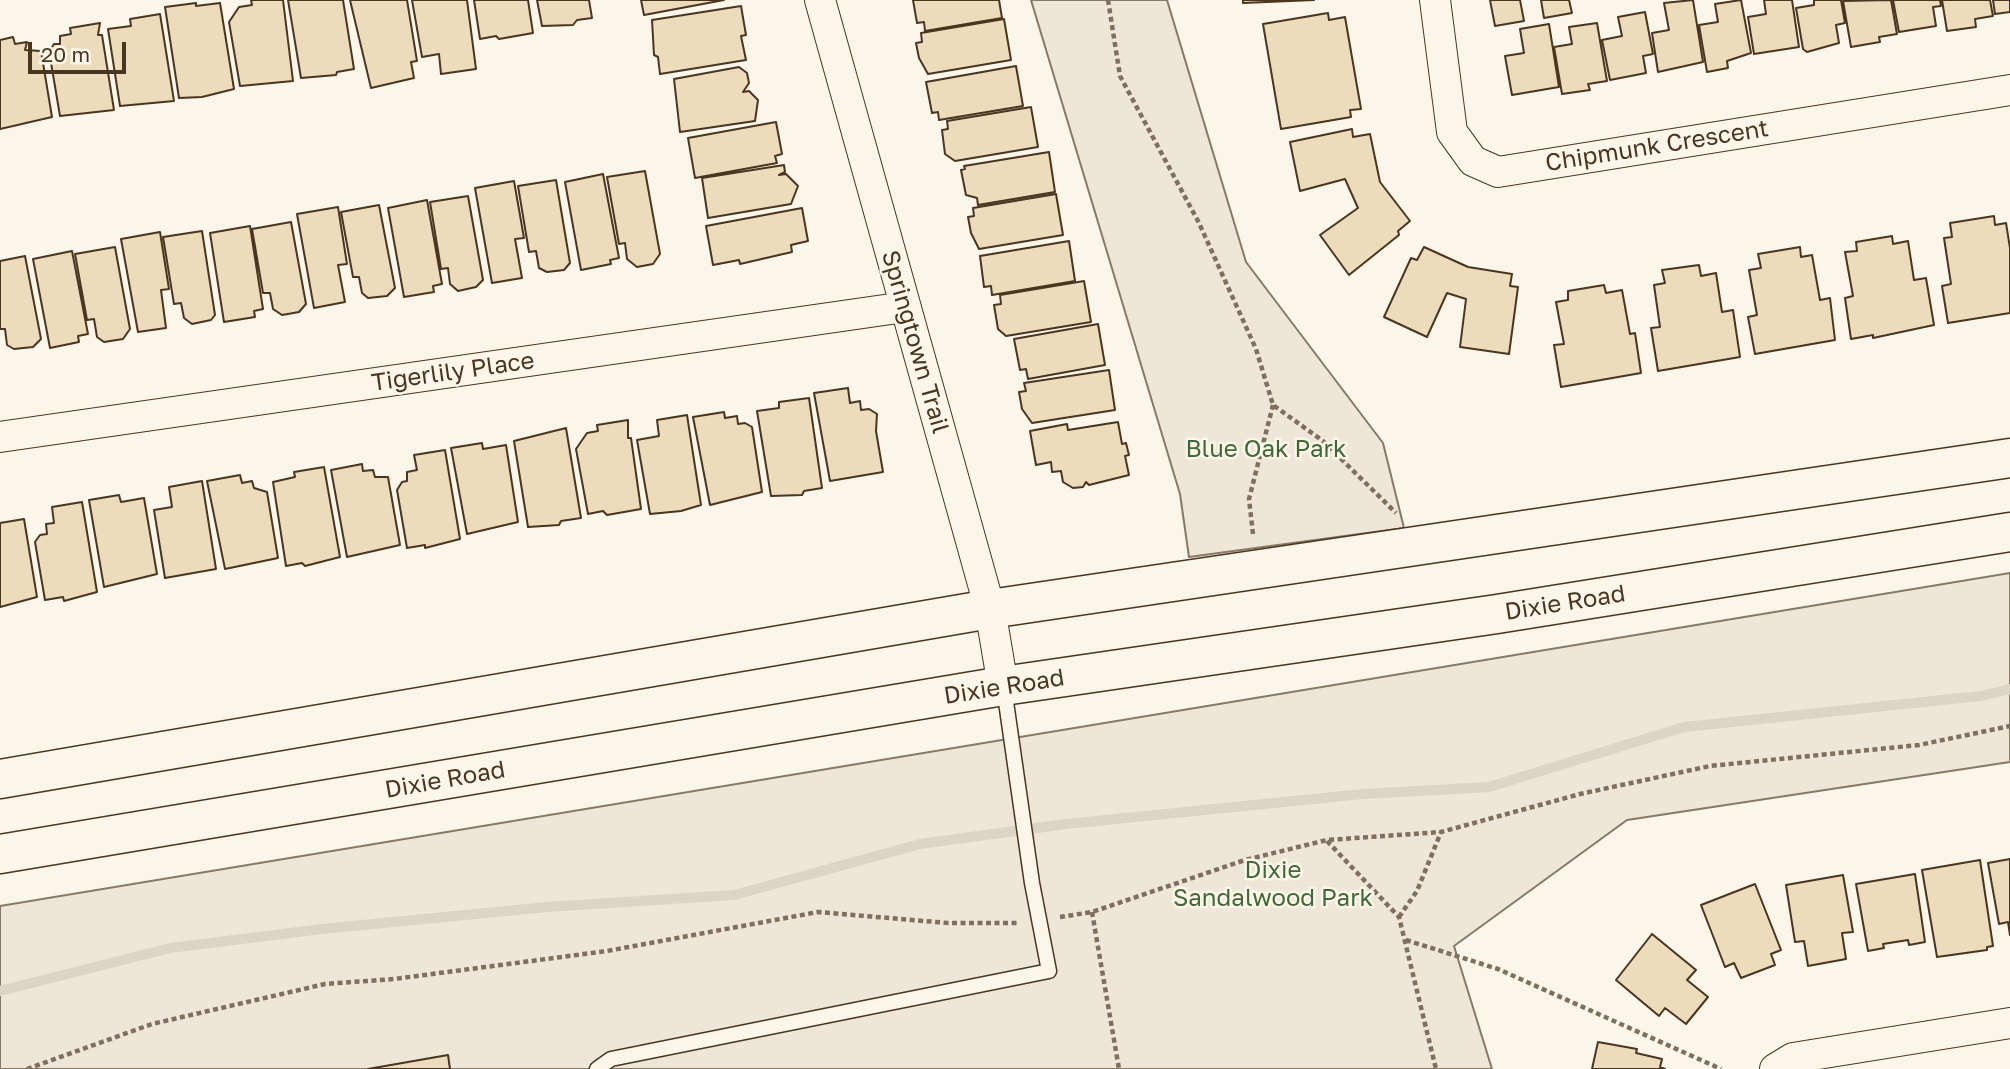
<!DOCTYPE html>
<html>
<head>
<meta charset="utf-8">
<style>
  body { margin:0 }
  #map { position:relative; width:2010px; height:1069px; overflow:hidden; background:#fbf6e9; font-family:"Golos Text",sans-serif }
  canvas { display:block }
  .scale { position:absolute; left:28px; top:42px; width:98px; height:32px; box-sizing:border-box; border:4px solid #4a3520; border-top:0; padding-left:9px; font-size:21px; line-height:24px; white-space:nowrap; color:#4a3520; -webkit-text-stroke:5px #fbf6e9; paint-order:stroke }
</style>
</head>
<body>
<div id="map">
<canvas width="2010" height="1069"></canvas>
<div class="scale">20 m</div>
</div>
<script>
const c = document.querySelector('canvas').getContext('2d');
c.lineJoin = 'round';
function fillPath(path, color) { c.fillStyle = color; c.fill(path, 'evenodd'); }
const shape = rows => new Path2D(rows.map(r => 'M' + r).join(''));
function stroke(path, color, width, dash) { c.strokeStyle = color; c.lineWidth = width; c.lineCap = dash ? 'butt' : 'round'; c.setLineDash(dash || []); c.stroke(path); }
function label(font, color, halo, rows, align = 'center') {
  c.font = font + ' "Golos Text",sans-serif'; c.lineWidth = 5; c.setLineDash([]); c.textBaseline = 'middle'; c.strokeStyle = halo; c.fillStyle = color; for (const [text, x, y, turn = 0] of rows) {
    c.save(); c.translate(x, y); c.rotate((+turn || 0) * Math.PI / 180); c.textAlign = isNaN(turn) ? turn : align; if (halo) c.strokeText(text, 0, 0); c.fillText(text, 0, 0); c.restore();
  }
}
const green = shape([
  [1031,0,1167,0,1246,262,1383,443,1404,528,1189,557,1180,494,1031,0],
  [2010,573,2010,762,1627,820,1454,946,1492,1069,0,1069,0,906,2010,573]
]);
fillPath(green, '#ede6d9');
stroke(green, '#887966', 2);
stroke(shape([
  [0,991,170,948,322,929,547,907,734,895,920,844,1066,824,1363,794,1489,787,1684,727,1981,696,2010,689]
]), '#dcd4c6', 10);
const building = shape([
  [251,0,283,0,293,81,240,86,229,22,239,7,252,5,251,0],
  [288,0,343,0,354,69,337,72,336,75,301,78,288,0],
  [350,0,407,0,417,61,411,62,414,78,371,88,350,0],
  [412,0,467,0,476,69,441,74,439,54,422,57,412,0],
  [474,0,528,0,533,33,499,39,496,36,480,39,474,0],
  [537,0,589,0,592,18,577,20,573,25,542,26,537,0],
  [641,0,724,0,644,15,641,0],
  [913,0,999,0,1002,18,925,31,924,22,917,23,913,0],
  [1243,0,1314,0,1243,3,1243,0],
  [1490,0,1520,0,1524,21,1495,26,1490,0],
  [1541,0,1569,0,1572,13,1544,18,1541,0],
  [1693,0,1703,62,1658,72,1652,33,1669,30,1664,3,1693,0],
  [1741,0,1751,53,1727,61,1728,68,1707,72,1699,25,1718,22,1715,4,1741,0],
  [1764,0,1792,0,1799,47,1754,54,1748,17,1766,14,1764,0],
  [1814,0,1841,0,1845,23,1836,25,1839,43,1807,52,1803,49,1796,8,1814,5,1814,0],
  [1891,0,1897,34,1879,37,1880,42,1851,47,1843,1,1891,0],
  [1893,0,1940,0,1941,6,1933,7,1936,26,1899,32,1893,0],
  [1942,0,1990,0,1993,16,1975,19,1976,27,1947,31,1942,0],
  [1993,0,2010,0,2010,12,1995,14,1993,0],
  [196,3,196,6,220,3,234,89,202,97,179,98,165,7,196,3],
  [741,6,746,35,741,36,746,60,660,74,658,57,654,55,652,20,741,6],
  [1645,12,1653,54,1643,56,1646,73,1610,80,1602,40,1622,36,1618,17,1645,12],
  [1328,13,1329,20,1345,17,1361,109,1350,110,1351,117,1281,129,1263,24,1328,13],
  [160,14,174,101,120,106,108,29,131,26,130,19,160,14],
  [1004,19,1011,60,928,74,919,58,916,43,922,42,921,33,1004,19],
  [100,23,98,35,102,35,114,110,60,116,49,51,54,44,60,44,60,36,71,34,70,28,100,23],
  [1597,23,1607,81,1588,84,1590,90,1562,94,1554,47,1572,44,1569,27,1597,23],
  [1549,24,1559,87,1512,95,1505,56,1524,53,1520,29,1549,24],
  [13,37,15,44,27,42,25,50,41,51,52,117,0,129,0,40,13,37],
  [1016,66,1023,106,939,120,938,112,932,113,926,82,1016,66],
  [739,67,747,73,749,83,743,92,749,91,758,100,755,121,680,132,674,79,739,67],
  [1031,107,1038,147,955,161,945,154,942,130,948,129,947,121,1031,107],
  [776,122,782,154,775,156,777,163,695,178,688,138,776,122],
  [1352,129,1353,137,1370,134,1380,182,1410,221,1398,231,1399,235,1349,275,1320,235,1358,208,1345,179,1300,191,1290,142,1352,129],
  [1049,152,1055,192,978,205,977,198,966,195,961,170,965,169,964,166,1049,152],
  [784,165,785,172,779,175,786,174,798,186,791,204,708,218,702,178,784,165],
  [645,171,660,254,653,264,637,267,627,259,625,243,619,244,607,177,645,171],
  [603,174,619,258,610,260,611,264,581,270,565,182,603,174],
  [556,180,570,263,564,270,547,272,539,268,536,251,529,252,518,186,556,180],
  [514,181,524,238,515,239,522,278,492,283,475,188,514,181],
  [1056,194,1063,235,979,249,971,233,968,217,974,216,973,208,1056,194],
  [468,196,483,280,476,287,458,291,450,284,448,268,441,269,430,202,468,196],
  [427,200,442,284,433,286,434,292,404,297,388,208,427,200],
  [379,205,395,288,387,296,368,298,362,293,359,277,353,277,341,212,379,205],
  [338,207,347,264,338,265,345,302,314,308,297,214,338,207],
  [802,208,808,241,791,245,792,252,740,264,739,260,713,265,706,226,802,208],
  [1994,216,1995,225,2006,223,2010,248,2010,313,1948,323,1942,286,1951,284,1944,238,1952,237,1950,223,1994,216],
  [291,222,306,304,299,312,282,315,273,309,270,293,263,293,252,229,291,222],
  [250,226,263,309,254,311,255,317,224,322,210,233,250,226],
  [202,231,215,315,211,320,192,324,184,318,181,303,174,304,163,237,202,231],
  [160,232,169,289,161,290,166,328,138,332,121,239,160,232],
  [1892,236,1893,244,1908,241,1914,280,1926,278,1934,325,1873,338,1873,335,1851,339,1845,298,1853,296,1845,252,1857,251,1856,242,1892,236],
  [1069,241,1075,281,992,295,991,286,984,287,980,256,1069,241],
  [115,247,130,329,123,339,104,342,97,337,94,319,87,320,75,254,115,247],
  [1424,247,1468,267,1512,274,1510,286,1518,287,1509,354,1460,347,1466,299,1447,293,1427,337,1384,317,1411,258,1417,260,1424,247],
  [1800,247,1801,257,1812,255,1820,300,1830,298,1835,340,1755,354,1748,317,1757,315,1749,270,1761,268,1758,254,1800,247],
  [72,251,88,334,78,336,79,342,50,348,33,259,72,251],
  [25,256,41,339,33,347,14,349,7,345,5,329,0,329,0,261,25,256],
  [1699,265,1701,276,1716,273,1722,312,1733,310,1740,357,1658,371,1651,328,1660,327,1654,285,1665,283,1662,270,1699,265],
  [1084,281,1091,322,1006,336,998,329,994,305,1001,304,1000,295,1084,281],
  [1604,285,1606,293,1622,290,1630,334,1635,333,1641,373,1561,387,1554,345,1564,344,1556,302,1568,300,1568,291,1604,285],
  [1098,324,1105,365,1028,379,1026,369,1020,370,1014,339,1098,324],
  [1109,370,1115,410,1032,423,1022,409,1019,392,1026,391,1024,383,1109,370],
  [848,388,850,403,860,401,861,410,869,409,877,414,876,431,883,472,830,481,814,393,848,388],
  [809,398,822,488,804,491,802,495,771,496,757,411,779,408,779,402,809,398],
  [724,412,725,418,737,416,738,424,745,423,752,427,762,492,710,505,693,417,724,412],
  [687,415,701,505,681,511,650,514,637,440,659,436,657,420,687,415],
  [628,420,628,438,631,438,641,509,607,515,603,511,588,514,576,449,587,433,598,431,597,425,628,420],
  [1118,422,1122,444,1126,443,1129,455,1125,456,1129,475,1089,485,1086,482,1083,487,1073,488,1063,482,1061,471,1052,472,1051,462,1036,465,1030,431,1067,424,1068,430,1118,422],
  [566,428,581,518,561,521,559,525,528,527,514,441,566,428],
  [482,443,483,449,506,445,518,522,467,534,451,448,482,443],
  [445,450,460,539,425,548,425,545,407,548,397,490,402,482,407,481,407,472,417,470,414,455,445,450],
  [362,464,363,471,373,470,375,477,388,477,400,545,347,557,331,470,362,464],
  [324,467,340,557,305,566,302,563,286,566,273,482,295,477,294,472,324,467],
  [240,475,242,483,252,481,254,488,267,492,278,558,225,569,207,481,240,475],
  [202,481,216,569,165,578,154,510,172,507,169,487,202,481],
  [119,495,121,502,144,498,157,574,104,587,89,500,119,495],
  [82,502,97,592,64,601,63,597,45,600,35,542,40,535,47,534,46,524,54,523,52,507,82,502],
  [24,519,37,597,0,607,0,523,24,519],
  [2010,859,2010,935,2008,922,1999,924,1988,863,2010,859],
  [1980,860,1993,946,1987,947,1987,950,1937,957,1922,870,1980,860],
  [1915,874,1925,942,1909,945,1908,940,1883,944,1884,948,1868,951,1856,884,1915,874],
  [1843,875,1853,932,1842,933,1846,959,1808,966,1804,941,1795,942,1786,885,1843,875],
  [1755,884,1781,950,1771,954,1775,965,1741,978,1734,963,1725,967,1701,905,1755,884],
  [1652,934,1696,970,1687,980,1708,997,1686,1024,1665,1008,1659,1016,1616,980,1652,934],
  [1598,1042,1637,1049,1636,1053,1662,1059,1660,1067,1665,1069,1592,1069,1598,1042],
  [448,1055,450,1069,368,1069,448,1055]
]);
fillPath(building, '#ecdcbc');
stroke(building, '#4a3520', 2);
const lane = shape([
  [597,1069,611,1059,1049,971,1032,883,1004,688]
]);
const street = shape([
  [820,0,990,609,1003,686],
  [1435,0,1452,132,1473,161,1498,172,2010,90],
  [0,437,905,307],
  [1775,1069,1793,1058,2010,1023]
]);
const secondary = shape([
  [0,779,990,609,2010,458],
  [0,854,1003,686,1497,614,2010,532]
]);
stroke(lane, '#4a3520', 17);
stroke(street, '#4a3520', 32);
stroke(secondary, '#4a3520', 41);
stroke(shape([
  [1108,0,1120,76,1199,223,1256,349,1273,405,1323,441,1396,513],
  [1253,534,1249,499,1273,405],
  [1327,841,1399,917,1436,1069],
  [1092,912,1119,1069],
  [1060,917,1092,912,1245,860,1327,840,1441,832,1580,794,1710,766,1919,745,2010,726],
  [1399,917,1417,891,1441,832],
  [1406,940,1498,969,1721,1069],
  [27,1069,152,1024,325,984,394,979,607,951,818,912,948,923,1017,923]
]), '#7f6f5c', 4.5, [5, 3.5]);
stroke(lane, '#fbf6e9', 14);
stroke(street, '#fbf6e9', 30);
stroke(secondary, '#fbf6e9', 38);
label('24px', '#4a3520', '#fbf6e9', [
  ["Chipmunk Crescent",1657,146,-9],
  ["Springtown Trail",915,342,74],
  ["Tigerlily Place",453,372,-8],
  ["Dixie Road",1565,603,-9],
  ["Dixie Road",1004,687,-9],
  ["Dixie Road",445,780,-10]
]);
label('24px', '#436837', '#fbf6e9', [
  ["Blue Oak Park",1266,449],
  ["Dixie",1273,870],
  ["Sandalwood Park",1273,898]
]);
</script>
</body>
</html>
